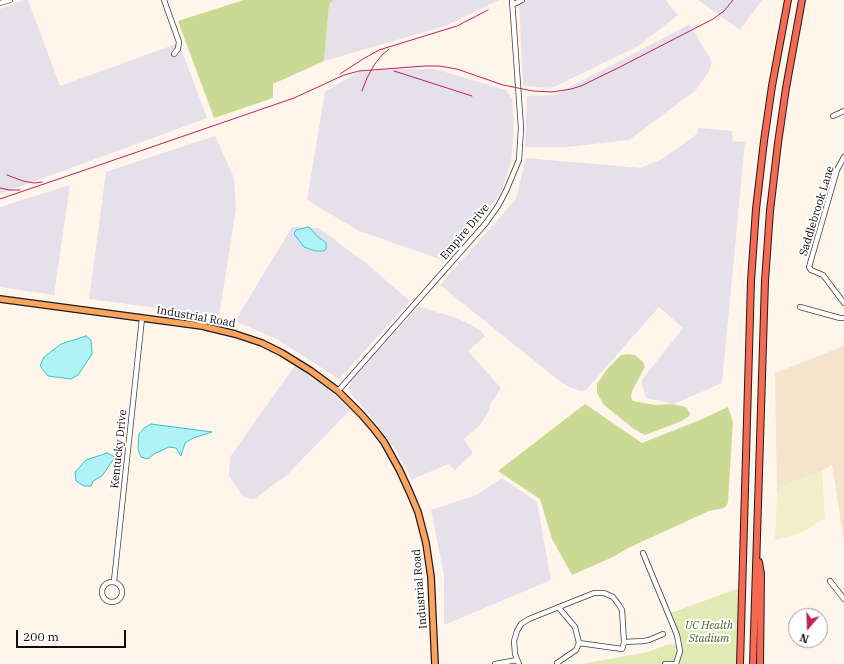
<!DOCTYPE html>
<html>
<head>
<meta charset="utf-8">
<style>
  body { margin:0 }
  #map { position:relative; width:844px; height:664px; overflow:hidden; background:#fff5eb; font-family:"IBM Plex Serif",serif }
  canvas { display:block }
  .north { position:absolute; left:788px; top:608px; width:40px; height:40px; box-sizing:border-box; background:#fff; border:1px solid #9e9e9e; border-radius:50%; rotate:199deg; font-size:11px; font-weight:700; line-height:16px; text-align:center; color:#0c0c0c }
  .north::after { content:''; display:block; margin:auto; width:14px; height:18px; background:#bd235c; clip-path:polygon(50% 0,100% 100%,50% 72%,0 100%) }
  .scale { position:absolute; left:16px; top:630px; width:110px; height:18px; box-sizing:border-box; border:2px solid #0c0c0c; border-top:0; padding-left:5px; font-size:12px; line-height:14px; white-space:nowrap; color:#0c0c0c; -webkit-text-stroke:3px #fff; paint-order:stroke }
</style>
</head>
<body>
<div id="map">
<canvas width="844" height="664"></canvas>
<div class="north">N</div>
<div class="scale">200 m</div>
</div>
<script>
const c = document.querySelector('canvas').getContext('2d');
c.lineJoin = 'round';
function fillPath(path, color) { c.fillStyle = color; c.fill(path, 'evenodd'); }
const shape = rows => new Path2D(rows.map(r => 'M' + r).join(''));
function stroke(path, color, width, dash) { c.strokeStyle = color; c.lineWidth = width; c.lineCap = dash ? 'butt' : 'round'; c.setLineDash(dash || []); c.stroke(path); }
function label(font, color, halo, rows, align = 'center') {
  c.font = font + ' "IBM Plex Serif",serif'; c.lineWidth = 4; c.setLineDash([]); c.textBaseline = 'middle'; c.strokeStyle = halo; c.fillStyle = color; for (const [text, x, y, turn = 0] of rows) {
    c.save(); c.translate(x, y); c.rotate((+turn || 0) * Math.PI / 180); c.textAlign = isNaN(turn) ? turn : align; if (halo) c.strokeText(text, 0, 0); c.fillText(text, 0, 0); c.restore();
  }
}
fillPath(shape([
  [24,0,28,0,60,86,179,43,207,118,0,194,0,9],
  [333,0,499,0,445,26,324,61,329,5],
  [526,0,666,0,669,5,678,15,638,46,552,88,523,86,519,3],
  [698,0,762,0,740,30],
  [690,24,712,62,709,71,696,90,629,140,567,147,525,147,527,96,555,95],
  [397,69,435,69,506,90,512,99,514,129,511,163,500,195,443,260,359,231,307,200,325,92,358,72],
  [698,128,732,131,733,141,745,142,722,383,674,404,646,398,641,381,683,328,659,307,586,390,581,391,571,388,557,379,440,285,516,199,526,158,640,168,662,159,697,134],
  [215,136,234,178,236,209,219,316,89,299,106,172],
  [70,185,54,295,0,287,0,207],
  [292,227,319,228,367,264,410,301,339,379,277,339,235,321],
  [419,306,429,310,457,318,473,326,480,330,485,336,468,351,501,388,491,403,488,412,481,424,464,439,473,453,455,470,448,464,411,480,408,472,395,449,369,414,350,393,349,388,351,381],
  [296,364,319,380,350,410,287,475,254,499,246,498,241,494,233,482,229,475,230,457],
  [502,478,537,502,551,580,444,625,444,575,431,510,476,495]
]), '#e6e0eb');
fillPath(shape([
  [844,346,844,541,832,465,822,471,783,486,777,494,775,373]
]), '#f5e4cc');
fillPath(shape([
  [742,587,740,664,582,664,648,652,666,645,679,644,668,614]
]), '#e1e9b5');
fillPath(shape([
  [244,0,333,0,329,5,324,61,273,84,273,98,214,118,178,21],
  [627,354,635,355,643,362,645,367,632,391,631,398,633,401,655,405,671,404,682,406,687,408,690,414,689,416,682,421,645,435,641,433,634,429,604,405,597,393,597,384,607,369,621,355],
  [585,404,642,443,700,420,728,407,733,422,728,502,727,505,724,508,709,511,628,548,613,557,572,575,552,539,540,499,498,471]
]), '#cada94');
fillPath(shape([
  [822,471,825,518,803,532,775,540,777,494,783,486]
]), '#eff0c7');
const water = shape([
  [308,227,311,229,317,236,326,243,326,249,324,251,315,251,304,247,294,234,296,230,308,227],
  [86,336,91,340,92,354,78,375,71,379,48,376,40,366,44,357,61,344,86,336],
  [151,424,212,432,193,438,185,443,181,456,176,448,169,447,154,454,148,459,141,457,138,450,139,434,144,428,151,424],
  [107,453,115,457,102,476,93,481,91,486,84,486,76,481,75,472,86,460,107,453]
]);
fillPath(water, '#b0f3f7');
stroke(water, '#36c2ce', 1);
const minor = shape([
  [164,0,179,42,178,49,174,54],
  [0,3,10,0],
  [512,5,522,0],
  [833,116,844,111],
  [844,157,837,170,809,267,811,270,823,275,844,303],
  [800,307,840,318,844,318],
  [338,391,486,223,498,206,506,191,519,160,521,128,512,0],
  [643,553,677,635,680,651,676,664],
  [114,581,142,318],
  [830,581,844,599],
  '102 592a10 10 0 1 1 20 0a10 10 0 1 1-20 0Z',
  [559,608,575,627,579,643],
  [624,642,644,641,649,640,663,634],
  [557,663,576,650,579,643],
  [495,664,517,660],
  [519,664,515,654,514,641,517,631,521,624,529,619,594,593,604,593,613,597,619,605,622,610,624,642,623,647,622,649,579,643],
  [665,664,673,664]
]);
const major = shape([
  [0,299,202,326,235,334,262,343,282,353,311,371,338,391,361,414,374,429,384,442,400,471,410,493,418,512,426,543,431,577,435,664]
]);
const highway = shape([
  [759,562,761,574,760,664],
  [740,664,751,281,756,209,764,141,772,86,788,0],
  [753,664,765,281,770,211,778,143,786,88,802,0]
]);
stroke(minor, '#3f3f3f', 6);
stroke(major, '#1d1d1d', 8);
stroke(highway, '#1d1d1d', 8);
stroke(minor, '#fff', 4.5);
stroke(major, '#faa460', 5.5);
stroke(highway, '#f66953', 6);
stroke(shape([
  [394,71,472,96],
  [340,74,363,59,379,50,457,26,488,10],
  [362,91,367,78,374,65,382,55,389,49],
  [7,175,23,181,34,183,42,182],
  [0,188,9,190,20,190],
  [0,199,82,171,294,98,344,75,359,71,425,66,439,66,457,69,503,85,533,91,552,92,571,89,581,86,620,67,713,19,724,11,733,0]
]), '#bd235c', 1);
label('11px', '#0c0c0c', '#fff', [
  ["Saddlebrook Lane",817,211,-73],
  ["Empire Drive",465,232,-50],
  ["Industrial Road",196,317,10],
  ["Kentucky Drive",119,449,-84],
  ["Industrial Road",420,589,-95]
]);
label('italic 11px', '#42641c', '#fff', [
  ["UC Health",709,626],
  ["Stadium",709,639]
]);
</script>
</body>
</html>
